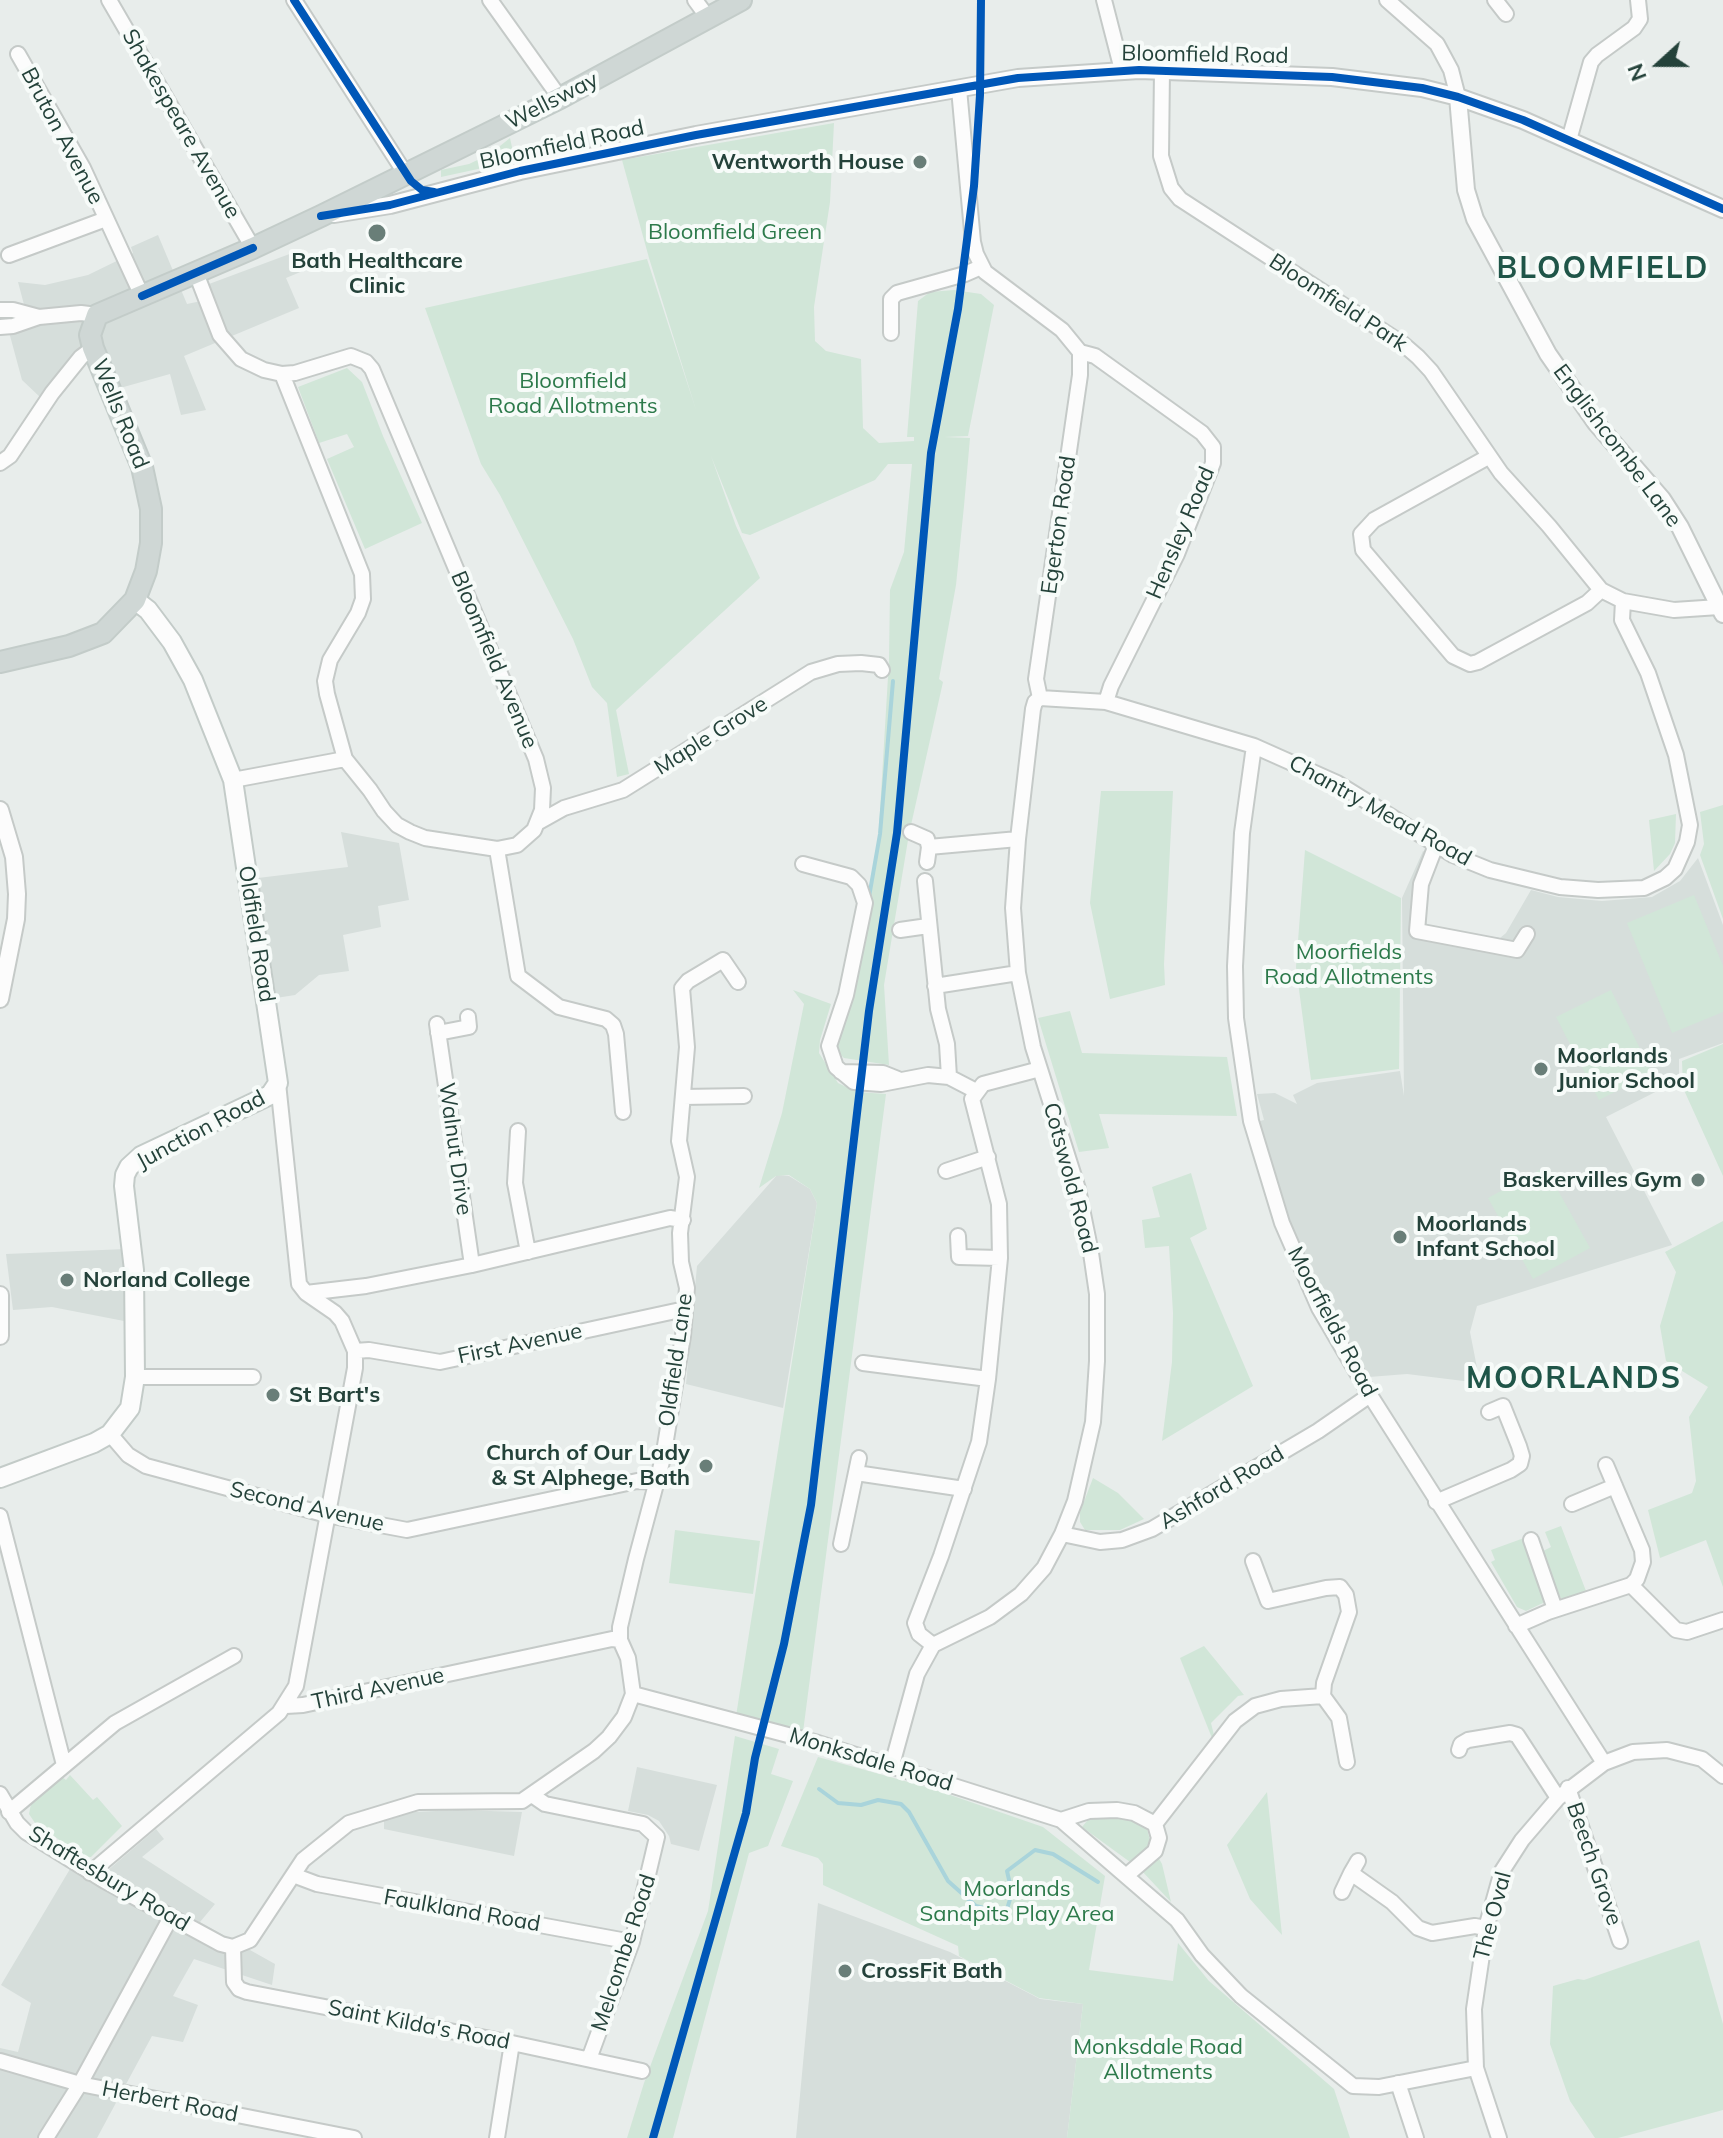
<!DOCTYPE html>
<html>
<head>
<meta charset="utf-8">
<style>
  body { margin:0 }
  #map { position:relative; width:1723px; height:2138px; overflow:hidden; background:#e8edeb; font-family:Mulish,sans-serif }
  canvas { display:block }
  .north { position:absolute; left:1619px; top:24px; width:80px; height:80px; -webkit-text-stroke:6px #f7fbf9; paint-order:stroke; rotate:249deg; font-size:22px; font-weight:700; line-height:32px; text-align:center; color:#24423a }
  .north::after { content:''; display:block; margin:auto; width:28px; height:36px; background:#24423a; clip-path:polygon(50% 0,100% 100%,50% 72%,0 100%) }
</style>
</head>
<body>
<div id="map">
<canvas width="1723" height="2138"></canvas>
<div class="north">N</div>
</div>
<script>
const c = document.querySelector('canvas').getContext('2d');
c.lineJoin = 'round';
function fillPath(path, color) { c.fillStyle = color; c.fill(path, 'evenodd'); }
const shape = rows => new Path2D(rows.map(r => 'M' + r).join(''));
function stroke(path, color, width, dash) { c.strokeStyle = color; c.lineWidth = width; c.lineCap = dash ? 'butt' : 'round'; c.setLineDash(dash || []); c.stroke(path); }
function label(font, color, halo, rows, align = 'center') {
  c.font = font + ' Mulish,sans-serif'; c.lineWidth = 8; c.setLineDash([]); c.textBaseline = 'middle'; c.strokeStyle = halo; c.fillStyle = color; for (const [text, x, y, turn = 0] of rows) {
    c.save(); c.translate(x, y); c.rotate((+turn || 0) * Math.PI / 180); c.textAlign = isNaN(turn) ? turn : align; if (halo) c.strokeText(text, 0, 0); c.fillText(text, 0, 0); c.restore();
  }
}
fillPath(shape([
  [158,235,187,304,211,299,209,284,303,249,310,268,286,278,299,308,184,356,206,410,181,415,170,374,120,388,102,340,85,343,41,398,22,380,9,332,30,327,18,282,45,285,88,275,133,253,131,247],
  [341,832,399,843,409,900,378,906,381,927,343,935,349,971,319,975,295,995,276,998,258,878,348,867],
  [1423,851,1439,858,1427,881,1423,919,1430,927,1500,938,1506,933,1531,890,1558,897,1602,901,1652,897,1680,881,1698,858,1723,925,1723,1043,1679,1059,1679,1080,1606,1117,1672,1245,1477,1306,1470,1332,1480,1383,1407,1374,1369,1377,1330,1311,1289,1219,1272,1172,1260,1121,1264,1120,1257,1094,1275,1093,1297,1104,1293,1095,1317,1083,1400,1071,1404,1096,1402,898],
  [777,1175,789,1176,810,1189,817,1203,783,1408,686,1384,697,1266],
  [126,1249,124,1321,52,1307,13,1310,6,1254],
  [637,1767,717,1785,699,1851,671,1844,669,1836,659,1821,648,1815,628,1811],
  [457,1810,522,1812,514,1856,384,1829,384,1820,415,1812],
  [156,1829,164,1839,142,1857,215,1904,200,1922,275,1964,272,1985,194,1959,173,1996,198,2005,183,2042,152,2036,97,2138,0,2138,0,2048,18,2052,31,2003,1,1985,70,1869,93,1883],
  [818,1903,950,1952,1040,1999,1083,2004,1067,2138,796,2138]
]), '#d6dedb');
fillPath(shape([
  [834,123,830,202,814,307,815,341,826,351,861,359,863,428,879,443,914,441,914,437,907,437,918,301,930,292,954,290,981,294,994,305,968,436,944,437,970,438,964,506,956,585,939,679,943,682,909,834,884,985,889,1065,844,1058,832,1047,862,953,878,844,889,660,890,590,904,552,912,464,888,464,875,480,750,535,742,533,711,456,736,526,760,578,616,710,629,774,617,777,607,703,592,687,573,639,500,495,481,464,425,308,647,259,696,410,649,258,622,160],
  [510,138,515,161,441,177,441,170,469,164,490,154],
  [347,368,362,382,383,436,422,523,365,549,327,459,354,447,347,434,319,443,298,387],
  [1101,791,1173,791,1164,964,1165,985,1110,999,1090,903],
  [1723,805,1723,919,1700,855,1704,844,1700,812],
  [1676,814,1675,843,1670,854,1654,871,1649,820],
  [1305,850,1401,898,1399,1069,1311,1080,1296,967],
  [1694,895,1723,966,1723,1012,1672,1033,1627,923],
  [793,990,831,1004,820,1040,819,1053,838,1083,857,1092,886,1094,803,1732,736,1716,817,1203,810,1189,789,1175,776,1176,759,1188,782,1113,804,1004],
  [1611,990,1652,1073,1599,1100,1556,1017],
  [1070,1011,1082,1053,1227,1057,1237,1116,1099,1114,1109,1148,1079,1152,1038,1018],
  [1723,1044,1723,1176,1683,1088,1682,1061],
  [1545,1167,1590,1248,1533,1279,1488,1198],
  [1191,1173,1207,1229,1190,1238,1253,1386,1162,1441,1172,1362,1173,1313,1169,1246,1145,1248,1142,1220,1160,1217,1152,1187],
  [1723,1221,1723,1587,1706,1540,1660,1558,1648,1510,1692,1493,1696,1481,1689,1417,1708,1387,1666,1361,1660,1326,1676,1272,1665,1252],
  [1093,1478,1118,1493,1144,1519,1120,1530,1085,1530,1080,1522,1080,1512],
  [1561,1526,1586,1591,1566,1599,1561,1598,1558,1593,1543,1551,1551,1547,1545,1532],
  [675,1530,760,1541,753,1594,669,1583],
  [1524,1538,1545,1599,1543,1603,1526,1611,1517,1607,1491,1562,1495,1560,1491,1550],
  [1204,1646,1244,1695,1238,1696,1211,1723,1214,1735,1212,1738,1180,1658],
  [735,1736,779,1749,771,1774,793,1781,768,1846,749,1853,673,2138,627,2138,644,2083,708,1911],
  [818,1757,930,1788,1043,1827,1105,1876,1089,1970,1173,1981,1178,1943,1209,1981,1334,2089,1350,2138,1067,2138,1083,2004,1039,1998,959,1956,958,1946,823,1885,823,1864,818,1858,781,1846],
  [70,1775,93,1800,97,1797,122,1826,91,1857,84,1857,35,1823,29,1814,31,1804,62,1777,66,1780],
  [1267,1792,1282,1935,1250,1899,1227,1845],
  [1091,1816,1131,1817,1146,1825,1151,1844,1162,1864,1171,1902,1141,1870,1082,1827],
  [1699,1940,1723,2024,1723,2110,1618,2138,1595,2138,1570,2101,1550,2044,1553,1986,1578,1979,1584,1980]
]), '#d1e6d8');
stroke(shape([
  [869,897,880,834,893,681],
  [819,1789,838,1803,861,1805,878,1800,901,1804,909,1812,948,1881,976,1906,1000,1912,1007,1909,1012,1893,1007,1871,1035,1850,1053,1854,1098,1882]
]), '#a9d4db', 4);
const minor = shape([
  [109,0,253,248],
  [294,0,405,173],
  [490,0,560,98],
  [695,0,709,19],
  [1104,0,1122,70],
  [1387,0,1437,44,1451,70,1458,97],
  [1495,0,1506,14],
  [18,54,83,168,142,296],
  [1162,70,1161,156,1171,188,1180,199,1403,344,1418,357,1431,371,1501,473,1549,526,1601,590,1623,601,1674,610,1719,607],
  [959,89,973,242,976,254,985,272,1062,330,1080,352,1095,356,1202,433,1213,447,1213,463,1177,554,1111,686,1106,702],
  [1569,140,1591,62,1597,55,1634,28,1640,19,1638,0],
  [9,255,106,219],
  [196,273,220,335,241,359,264,370,282,374,295,373,351,356,366,362,372,369,536,759,543,788,542,810,534,830,517,845,497,849,425,838,410,832,397,825,384,811,370,790,345,759,327,694,325,681,330,660,358,613,363,599,362,574,282,374],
  [0,310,13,310,39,317],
  [0,327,13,326,39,317,81,313,97,315],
  [891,333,891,299,897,293,965,274,981,267],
  [1488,457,1374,520,1361,534,1363,550,1453,656,1470,664,1478,662,1587,603,1601,590],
  [0,463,10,456,52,393,81,357,93,348],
  [1040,698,1106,702,1254,746,1337,783,1453,855,1490,870,1560,887,1598,890,1644,888,1665,878,1675,869,1687,842,1690,825,1676,755,1648,673,1622,620,1623,601],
  [1040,698,1036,679,1080,375,1080,352],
  [1254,746,1242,833,1235,966,1236,1018,1251,1121,1282,1223,1319,1308,1370,1395,1604,1763],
  [233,780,345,759],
  [539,822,564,808,623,790,811,672,838,664,861,663,879,665,882,670],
  [911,832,927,839,929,847,927,862],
  [1436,845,1421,884,1417,931,1517,950,1527,934],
  [929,847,1018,839],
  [497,849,518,976,559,1007,606,1019,613,1025,616,1034,623,1112],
  [803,864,851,877,859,885,865,903,846,995,829,1046,836,1067,854,1082,881,1084,928,1075,949,1077,976,1091],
  [925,881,938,1009,947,1044,949,1077],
  [900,930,928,926],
  [935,986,1018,973],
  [437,1024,472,1265],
  [438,1033,469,1027,468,1017],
  [841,1072,883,1073,898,1079],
  [683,1097,744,1096],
  [518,1131,515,1183,528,1252],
  [946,1171,988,1157],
  [958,1236,959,1257,1000,1258],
  [306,1293,366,1286,472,1265,670,1218,683,1220],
  [355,1351,369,1350,440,1362,685,1309],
  [863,1363,988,1379],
  [135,1377,253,1377],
  [110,1434,128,1455,146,1466,327,1515,407,1530,637,1481,657,1482],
  [856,1473,964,1489],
  [1436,1502,1511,1470,1520,1464,1522,1456,1519,1446,1503,1406,1489,1412],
  [1572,1504,1615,1486],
  [0,1516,64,1765],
  [1062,1534,1100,1542,1122,1540,1152,1529,1318,1431,1370,1395],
  [1531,1540,1555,1609],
  [841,1544,859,1458],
  [1631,1585,1676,1630,1687,1632,1723,1620],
  [1516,1626,1548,1612,1631,1585,1637,1579,1643,1562,1642,1550,1606,1465],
  [620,1640,620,1627,636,1559,663,1458,683,1336,687,1288,681,1262,680,1233,687,1177,679,1141,687,1047,682,988,688,981,723,960,738,982],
  [933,1645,990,1617,1021,1594,1044,1568,1062,1534,1075,1501,1093,1422,1097,1361,1097,1294,1091,1253,1078,1189,1033,1047,1018,973,1013,908,1018,839,1033,709,1035,702,1040,698],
  [933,1645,919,1634,915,1623,941,1556,979,1442,988,1379,1000,1258,999,1204,972,1099,983,1084,1040,1069],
  [633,1694,818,1743,1061,1820,1177,1920,1202,1955,1241,1996,1353,2086,1379,2087,1476,2068],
  [1323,1696,1339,1718,1347,1762],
  [286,1706,303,1705,612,1639,620,1640],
  [1459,1750,1461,1744,1468,1740,1510,1733,1517,1735,1558,1798],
  [892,1765,917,1674,933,1645],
  [1568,1788,1620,1941],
  [0,1794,17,1823,26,1832,105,1881,221,1944,233,1947],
  [532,1795,545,1804,643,1824,657,1837,632,1942,589,2059],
  [9,1812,115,1723,234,1656],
  [1061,1820,1089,1811,1117,1810,1134,1813,1155,1824,1159,1838,1155,1851,1126,1876],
  [1155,1824,1235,1721,1255,1706,1281,1699,1323,1696,1324,1683,1349,1612,1346,1595,1340,1587,1326,1588,1268,1601,1253,1561],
  [1358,1861,1351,1873,1392,1902,1418,1928,1432,1933,1475,1926,1486,1928],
  [90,1873,279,1713,296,1686,355,1368,355,1351,342,1321,335,1313,306,1293,299,1284,278,1083],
  [293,1875,317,1884,632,1942],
  [1342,1892,1351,1873],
  [233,1947,250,1940,303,1860,349,1823,418,1802,522,1801,594,1751,609,1737,624,1717,633,1694,628,1658,620,1640],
  [233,1947,234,1982,239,1989,247,1992,512,2043,642,2071],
  [0,2061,80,2084,354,2138],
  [1398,2083,1416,2138],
  [46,2138,80,2084,171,1917],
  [497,2138,512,2043],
  [1499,2138,1476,2068,1474,2009,1486,1928,1502,1871,1522,1840,1558,1798,1604,1763,1633,1752,1667,1750,1702,1759,1723,1776]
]);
const tertiary = shape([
  [1458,97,1466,190,1475,219,1548,354,1596,423,1662,499,1680,527,1723,614],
  [334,214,390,205,520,171,696,135,1018,78,1139,70,1332,77,1422,88,1458,97,1523,120,1723,209],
  [0,810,14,857,17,894,16,919,0,999],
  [0,1295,0,1336]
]);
const secondary = shape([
  [0,1478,94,1443,110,1434,130,1408,135,1377,134,1270,124,1186,125,1175,129,1167,141,1156,270,1095,278,1083,233,780,193,680,172,642,148,610,135,600]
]);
const primary = shape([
  [0,662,69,646,103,633,135,600,146,571,151,543,151,509,142,467,93,348,90,335,97,315,253,248,321,216,560,98,741,0]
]);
stroke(minor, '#c5cac8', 18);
stroke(tertiary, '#c5cac8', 20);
stroke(secondary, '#c3cbc8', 22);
stroke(primary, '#c3ccc9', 24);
stroke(minor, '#fcfcfc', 14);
stroke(tertiary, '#fcfcfc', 16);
stroke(secondary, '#fcfcfc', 18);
stroke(primary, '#cfd7d5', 20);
stroke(shape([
  [294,0,411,181,422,190,434,192],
  [321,216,390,205,520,171,696,135,1018,78,1139,70,1332,77,1422,88,1458,97,1523,120,1723,209],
  [142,296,253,248],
  [653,2138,746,1813,755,1758,784,1644,811,1505,869,1011,897,833,931,453,958,309,974,186,980,95,981,0]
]), '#0057b8', 8);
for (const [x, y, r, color] of [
  [920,162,8,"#697e78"],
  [377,233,10,"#697e78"],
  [1541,1069,8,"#697e78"],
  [1698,1180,8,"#697e78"],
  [1400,1237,8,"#697e78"],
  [67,1280,8,"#697e78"],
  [273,1395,8,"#697e78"],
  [706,1466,8,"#697e78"],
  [845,1971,8,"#697e78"]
]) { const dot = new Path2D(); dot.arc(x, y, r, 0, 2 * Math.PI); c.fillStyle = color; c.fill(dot); stroke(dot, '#f7fbf9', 3); }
label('22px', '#24423a', '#f7fbf9', [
  ["Bloomfield Road",1205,55,1],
  ["Wellsway",552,101,-27],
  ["Shakespeare Avenue",181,124,60],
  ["Bruton Avenue",62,136,62],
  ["Bloomfield Road",562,145,-12],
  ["Bloomfield Park",1338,303,33],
  ["Wells Road",120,414,68],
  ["Englishcombe Lane",1617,446,53],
  ["Egerton Road",1059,525,-82],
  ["Hensley Road",1181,533,-67],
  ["Bloomfield Avenue",494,660,67],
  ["Maple Grove",711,736,-32],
  ["Chantry Mead Road",1380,811,29],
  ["Oldfield Road",256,934,81],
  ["Junction Road",201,1130,-28],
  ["Walnut Drive",455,1149,82],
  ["Cotswold Road",1070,1178,75],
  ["Moorfields Road",1332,1322,62],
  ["First Avenue",520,1344,-12],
  ["Oldfield Lane",676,1360,-82],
  ["Ashford Road",1222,1488,-31],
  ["Second Avenue",307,1507,13],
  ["Third Avenue",378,1689,-12],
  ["Monksdale Road",871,1760,17],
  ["Beech Grove",1594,1864,71],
  ["Shaftesbury Road",109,1879,31],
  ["Faulkland Road",462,1911,10],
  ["The Oval",1493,1916,-75],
  ["Melcombe Road",624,1953,-72],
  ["Saint Kilda's Road",419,2025,11],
  ["Herbert Road",170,2102,11]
]);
label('bold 22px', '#24423a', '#f7fbf9', [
  ["Wentworth House",904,162,"right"],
  ["Bath Healthcare",377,261,"center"],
  ["Clinic",377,286,"center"],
  ["Moorlands",1557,1056],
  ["Junior School",1557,1081],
  ["Baskervilles Gym",1682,1180,"right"],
  ["Moorlands",1416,1224],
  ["Infant School",1416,1249],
  ["Norland College",83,1280],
  ["St Bart's",289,1395],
  ["Church of Our Lady",690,1453,"right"],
  ["& St Alphege, Bath",690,1478,"right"],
  ["CrossFit Bath",861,1971]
], 'left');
label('22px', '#2d7a4b', '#f7fbf9', [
  ["Bloomfield Green",735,232],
  ["Bloomfield",573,381],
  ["Road Allotments",573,406],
  ["Moorfields",1349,952],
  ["Road Allotments",1349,977],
  ["Moorlands",1017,1889],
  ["Sandpits Play Area",1017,1914],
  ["Monksdale Road",1158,2047],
  ["Allotments",1158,2072]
]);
c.letterSpacing = '2px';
label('bold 30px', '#1f5548', '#f7fbf9', [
  ["BLOOMFIELD",1603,269],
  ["MOORLANDS",1574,1379]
]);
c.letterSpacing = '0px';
</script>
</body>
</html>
